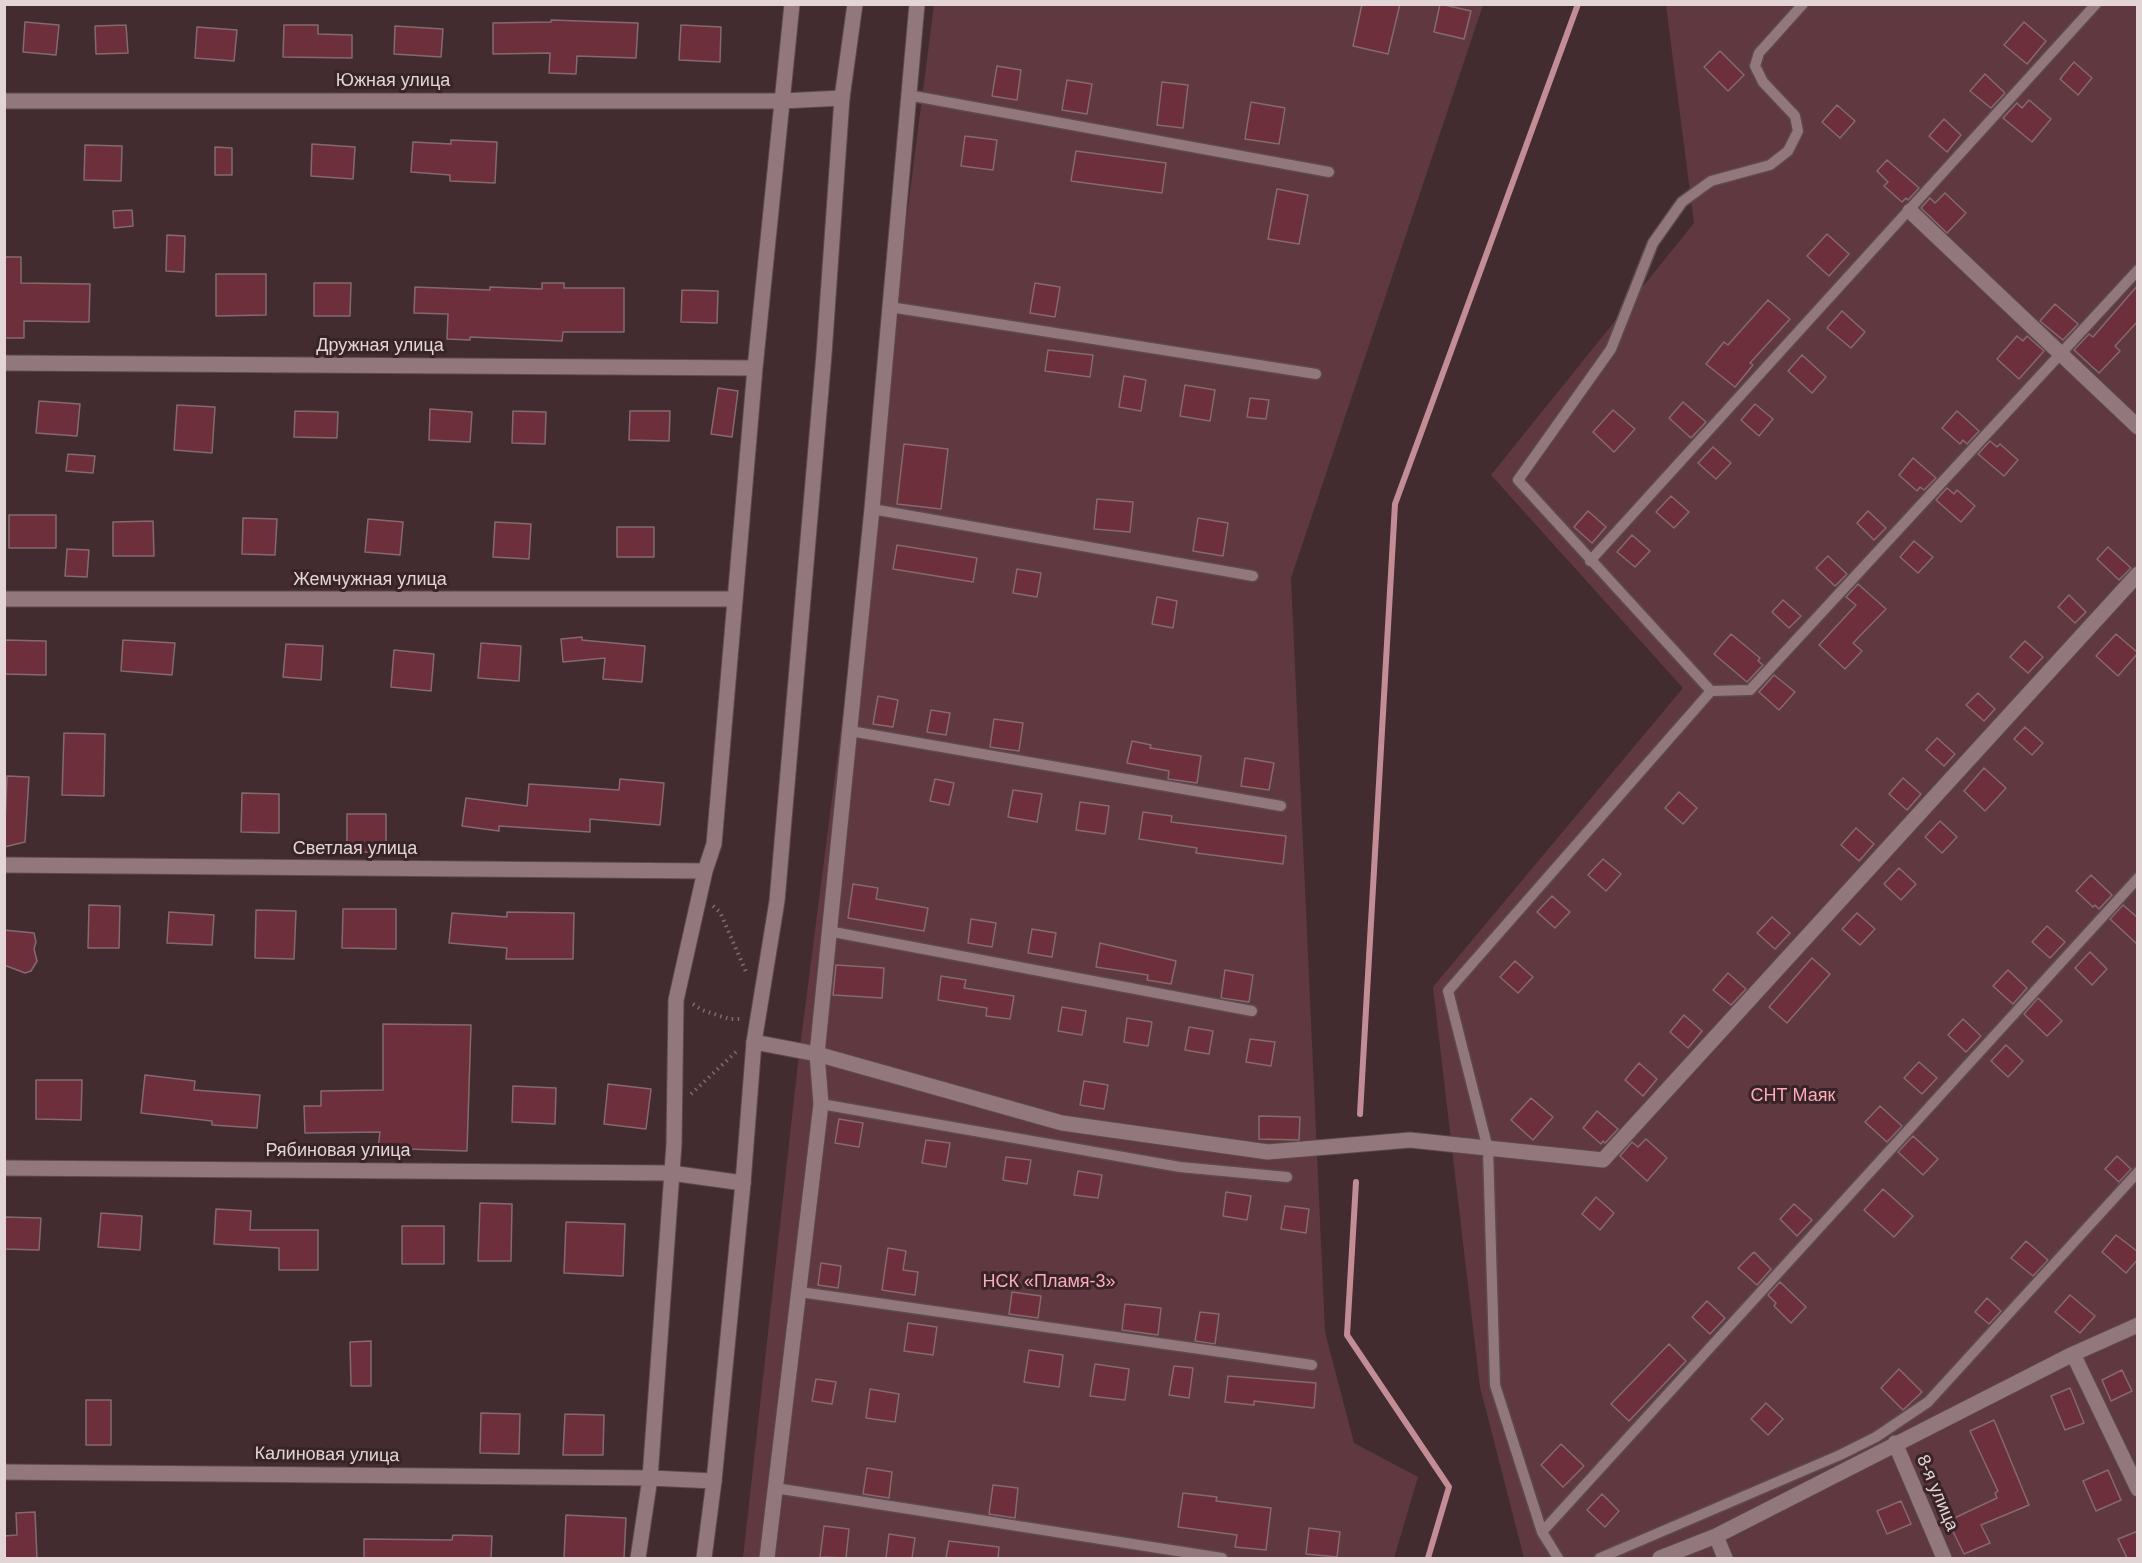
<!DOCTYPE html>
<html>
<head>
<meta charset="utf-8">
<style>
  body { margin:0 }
  #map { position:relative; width:2142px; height:1563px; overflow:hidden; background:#432c30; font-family:Arial,sans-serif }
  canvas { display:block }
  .frame { position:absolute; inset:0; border:6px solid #e3d4d6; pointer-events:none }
</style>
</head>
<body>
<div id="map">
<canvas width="2142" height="1563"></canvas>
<div class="frame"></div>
</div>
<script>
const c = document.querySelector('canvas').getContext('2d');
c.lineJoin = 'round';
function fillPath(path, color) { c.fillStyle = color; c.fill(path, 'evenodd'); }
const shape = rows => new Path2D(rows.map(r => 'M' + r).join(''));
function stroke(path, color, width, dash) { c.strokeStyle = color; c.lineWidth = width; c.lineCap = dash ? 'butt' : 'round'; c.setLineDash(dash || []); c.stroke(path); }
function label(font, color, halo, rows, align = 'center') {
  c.font = font + ' Arial,sans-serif'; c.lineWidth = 6; c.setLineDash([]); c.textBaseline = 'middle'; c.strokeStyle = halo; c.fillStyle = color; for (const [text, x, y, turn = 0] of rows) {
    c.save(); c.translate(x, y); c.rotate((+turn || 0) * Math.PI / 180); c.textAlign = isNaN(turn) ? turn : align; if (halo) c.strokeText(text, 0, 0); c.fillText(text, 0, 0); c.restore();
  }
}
fillPath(shape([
  [934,5,1483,5,1291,578,1325,1332,1354,1443,1418,1477,1394,1558,743,1558,798,1063],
  [1666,5,2137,5,2137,1558,1524,1558,1480,1387,1433,987,1683,688,1491,475,1694,223]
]), '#5f393f');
stroke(shape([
  [1360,1114,1395,504,1578,4],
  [1356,1182,1347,1335,1449,1487,1428,1558]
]), '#c38d96', 6);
const building = shape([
  [1362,4,1400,4,1388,54,1353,46,1362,4],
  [1440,4,1471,11,1464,39,1434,32,1440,4],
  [551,20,638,23,636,58,577,56,576,74,549,73,550,53,493,54,493,23,551,22,551,20],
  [25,22,59,25,56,55,23,52,25,22],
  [2024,22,2046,41,2027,64,2004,45,2024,22],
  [126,25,128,53,96,54,95,26,126,25],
  [284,25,318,25,318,34,352,35,352,58,283,57,284,25],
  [681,25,721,27,720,62,679,60,681,25],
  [395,26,443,29,441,57,394,54,395,26],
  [197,27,237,30,234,61,195,58,197,27],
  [1720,51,1744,75,1728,91,1704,67,1720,51],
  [2074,62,2092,78,2078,95,2060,79,2074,62],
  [997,66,1021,70,1017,100,992,96,997,66],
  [1985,74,2005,93,1991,108,1970,91,1985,74],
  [1067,80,1092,84,1087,114,1062,110,1067,80],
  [1162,82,1188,85,1183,128,1157,125,1162,82],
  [2029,100,2051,119,2032,142,2003,118,2017,103,2022,108,2029,100],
  [1251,102,1285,108,1279,144,1245,139,1251,102],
  [1837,105,1855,121,1840,138,1822,122,1837,105],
  [1944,119,1961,135,1947,152,1929,136,1944,119],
  [965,136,997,140,993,170,961,166,965,136],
  [451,140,497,142,495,183,450,181,450,175,411,172,413,142,451,144,451,140],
  [312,144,355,147,353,179,311,176,312,144],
  [85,145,122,146,121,181,84,180,85,145],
  [215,147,232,148,232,175,215,175,215,147],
  [1076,151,1166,163,1162,193,1071,181,1076,151],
  [1887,160,1919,188,1908,200,1906,198,1902,202,1884,186,1888,182,1877,171,1887,160],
  [1277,189,1308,195,1299,244,1268,239,1277,189],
  [1945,193,1966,213,1947,233,1921,208,1930,198,1935,203,1945,193],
  [132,210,133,226,114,228,113,211,132,210],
  [1827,234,1849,254,1829,276,1807,256,1827,234],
  [167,235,185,236,184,272,166,271,167,235],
  [4,257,21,257,21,283,90,284,89,322,24,321,24,338,4,338,4,257],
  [216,274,266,274,266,315,216,316,216,274],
  [314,283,351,283,350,316,314,316,314,283],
  [542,283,564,283,564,288,624,288,624,332,563,332,562,341,470,337,470,340,447,339,448,314,414,313,415,287,490,290,490,287,542,289,542,283],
  [1035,283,1060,287,1055,317,1030,313,1035,283],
  [2138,285,2138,321,2115,346,2120,351,2099,373,2074,350,2089,334,2093,337,2138,285],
  [682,290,718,291,717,323,681,322,682,290],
  [1768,300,1790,319,1750,363,1753,365,1735,387,1706,364,1724,342,1728,345,1768,300],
  [2055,304,2078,324,2063,340,2040,321,2055,304],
  [1842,311,1865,332,1851,348,1827,328,1842,311],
  [2017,336,2023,341,2027,336,2044,351,2019,379,1997,359,2017,336],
  [1048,350,1093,355,1090,377,1045,371,1048,350],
  [1802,355,1826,377,1812,393,1788,371,1802,355],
  [1124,376,1146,380,1141,411,1119,407,1124,376],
  [1185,385,1215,390,1210,421,1180,416,1185,385],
  [718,388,738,391,732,437,711,434,718,388],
  [1250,398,1269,400,1266,419,1247,417,1250,398],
  [39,401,80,404,77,436,36,433,39,401],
  [1683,402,1706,422,1691,438,1669,418,1683,402],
  [1755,404,1773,419,1759,436,1741,420,1755,404],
  [177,405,215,407,212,453,174,450,177,405],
  [430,409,472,412,470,442,429,440,430,409],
  [1613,410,1635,429,1614,452,1593,432,1613,410],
  [295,411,338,412,337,438,294,437,295,411],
  [513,411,546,412,545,444,512,443,513,411],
  [630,411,670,411,669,441,629,440,630,411],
  [1957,411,1979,431,1967,444,1963,440,1960,444,1942,428,1957,411],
  [1990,441,1997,447,2000,444,2018,460,2004,476,1978,454,1990,441],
  [904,444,948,449,941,509,897,504,904,444],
  [1713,447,1731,463,1716,479,1698,463,1713,447],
  [68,454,95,456,93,473,66,471,68,454],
  [1913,458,1936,478,1924,490,1920,487,1917,491,1899,475,1913,458],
  [1947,488,1954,494,1957,490,1975,506,1961,522,1936,500,1947,488],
  [1671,496,1689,512,1674,528,1656,512,1671,496],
  [1097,499,1133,502,1130,532,1094,529,1097,499],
  [1588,511,1606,527,1592,543,1574,527,1588,511],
  [1868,511,1886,528,1874,540,1857,523,1868,511],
  [9,515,56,515,56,548,9,548,9,515],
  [243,518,277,519,275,555,242,554,243,518],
  [1198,518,1228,523,1223,556,1193,551,1198,518],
  [368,519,403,522,400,555,365,552,368,519],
  [153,521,154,556,113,556,113,522,153,521],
  [495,522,531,524,529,559,493,557,495,522],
  [617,527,654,527,654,557,617,557,617,527],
  [1632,535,1650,551,1635,567,1617,552,1632,535],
  [1914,541,1933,557,1918,573,1900,557,1914,541],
  [897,545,977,558,973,582,893,569,897,545],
  [2108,547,2131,568,2119,580,2097,559,2108,547],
  [67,549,89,550,87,577,65,576,67,549],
  [1828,556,1847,574,1835,586,1816,568,1828,556],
  [1017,569,1041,573,1037,597,1013,593,1017,569],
  [1858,584,1886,609,1853,643,1862,651,1845,669,1819,645,1856,605,1846,597,1858,584],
  [2069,595,2086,612,2075,623,2058,607,2069,595],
  [1157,597,1177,601,1173,628,1152,624,1157,597],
  [1783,600,1801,616,1789,628,1772,612,1783,600],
  [1731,634,1760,658,1758,661,1763,665,1747,682,1714,654,1731,634],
  [2116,634,2138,653,2118,676,2096,656,2116,634],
  [582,637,582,640,645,646,642,682,603,679,605,658,563,662,561,639,582,637],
  [4,640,46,641,46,675,4,674,4,640],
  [123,640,175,643,172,675,121,671,123,640],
  [2025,641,2043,657,2028,673,2010,657,2025,641],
  [481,643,521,646,519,681,478,678,481,643],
  [286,644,323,646,321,680,283,677,286,644],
  [394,650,434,654,431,691,391,687,394,650],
  [1774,675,1795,692,1779,710,1759,692,1774,675],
  [1978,693,1995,709,1984,721,1966,705,1978,693],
  [878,696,898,700,893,727,873,724,878,696],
  [931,710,950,713,946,735,927,732,931,710],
  [994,719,1023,723,1019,751,990,747,994,719],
  [2025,727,2043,743,2032,755,2014,739,2025,727],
  [64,733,105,734,104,796,62,795,64,733],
  [1937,738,1955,754,1944,766,1926,750,1937,738],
  [1132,741,1151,745,1150,748,1201,756,1197,783,1168,779,1169,771,1127,763,1132,741],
  [1245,758,1274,763,1269,790,1241,786,1245,758],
  [1984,768,2006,788,1985,811,1964,791,1984,768],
  [7,776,29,777,25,842,4,847,7,776],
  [1903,778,1921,794,1907,810,1889,794,1903,778],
  [620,779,664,783,660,825,590,819,590,832,499,826,499,831,462,826,466,798,527,806,529,784,619,790,620,779],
  [935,779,954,783,949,805,930,801,935,779],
  [1013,790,1042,794,1037,822,1008,817,1013,790],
  [1679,792,1697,808,1683,824,1665,808,1679,792],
  [242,793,279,794,279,833,241,832,242,793],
  [1080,802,1109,806,1105,834,1076,830,1080,802],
  [1143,812,1172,816,1171,822,1286,836,1283,864,1196,853,1197,848,1139,839,1143,812],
  [347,814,386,814,386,852,347,852,347,814],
  [1940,821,1957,837,1942,853,1925,837,1940,821],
  [1856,828,1874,844,1859,861,1841,845,1856,828],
  [1603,859,1621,874,1606,891,1588,875,1603,859],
  [1899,868,1916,884,1901,900,1884,884,1899,868],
  [2091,875,2112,895,2099,909,2095,905,2093,907,2076,891,2091,875],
  [853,884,878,888,876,899,928,908,924,931,848,918,853,884],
  [1552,896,1570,912,1555,928,1537,912,1552,896],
  [89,905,120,906,119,948,88,948,89,905],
  [2123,905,2138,918,2138,945,2110,919,2123,905],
  [343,909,396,909,396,949,342,948,343,909],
  [256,910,296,911,294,959,255,958,256,910],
  [169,912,214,915,212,945,167,943,169,912],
  [507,912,574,913,573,959,506,959,507,948,449,943,452,913,507,917,507,912],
  [1857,913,1875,929,1860,945,1842,929,1857,913],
  [1772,917,1790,933,1775,949,1757,933,1772,917],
  [971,919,996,923,992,947,968,943,971,919],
  [2047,926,2065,942,2050,958,2032,942,2047,926],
  [1032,929,1056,933,1052,957,1028,953,1032,929],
  [4,930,34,933,36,942,34,949,37,961,31,971,25,973,4,965,4,930],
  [1100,943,1176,961,1171,984,1147,980,1148,975,1096,967,1100,943],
  [2090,952,2107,969,2092,985,2075,968,2090,952],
  [1812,958,1830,974,1787,1023,1769,1007,1812,958],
  [1515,961,1533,977,1518,993,1500,977,1515,961],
  [836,965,884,968,882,998,833,995,836,965],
  [1225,970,1253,975,1249,1002,1221,998,1225,970],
  [2008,970,2027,988,2013,1004,1993,986,2008,970],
  [1728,973,1746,989,1731,1005,1713,990,1728,973],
  [941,976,966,980,964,988,1014,996,1010,1019,986,1016,987,1008,938,1000,941,976],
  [2038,998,2062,1021,2047,1036,2024,1014,2038,998],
  [1062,1007,1086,1011,1082,1035,1058,1031,1062,1007],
  [1684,1015,1702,1031,1688,1048,1670,1032,1684,1015],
  [1127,1018,1152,1022,1148,1046,1124,1042,1127,1018],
  [1963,1019,1981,1036,1966,1052,1948,1035,1963,1019],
  [383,1024,471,1025,467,1151,378,1148,380,1132,305,1133,304,1106,321,1106,321,1091,383,1090,383,1024],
  [1189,1027,1213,1031,1209,1054,1185,1050,1189,1027],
  [1250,1039,1275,1042,1271,1066,1246,1062,1250,1039],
  [2006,1045,2023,1061,2008,1077,1991,1061,2006,1045],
  [1919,1062,1937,1078,1922,1094,1904,1078,1919,1062],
  [1639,1063,1657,1079,1643,1096,1625,1080,1639,1063],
  [145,1075,195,1081,194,1090,260,1095,257,1128,212,1125,212,1121,141,1113,145,1075],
  [36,1080,82,1080,81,1120,36,1119,36,1080],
  [1084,1081,1108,1085,1104,1109,1080,1105,1084,1081],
  [608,1084,651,1089,646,1129,604,1124,608,1084],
  [513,1086,556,1088,555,1124,512,1122,513,1086],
  [1531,1098,1553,1117,1533,1140,1511,1120,1531,1098],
  [1880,1106,1902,1126,1887,1142,1865,1122,1880,1106],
  [1597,1111,1618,1129,1605,1143,1603,1141,1601,1144,1583,1128,1597,1111],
  [1259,1116,1300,1117,1299,1140,1259,1139,1259,1116],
  [839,1119,863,1123,859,1147,835,1143,839,1119],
  [1913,1136,1938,1159,1923,1175,1898,1152,1913,1136],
  [1646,1139,1667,1158,1647,1181,1620,1156,1632,1142,1638,1147,1646,1139],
  [926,1140,950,1143,946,1167,922,1163,926,1140],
  [2117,1156,2131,1169,2119,1182,2105,1169,2117,1156],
  [1006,1157,1031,1160,1027,1184,1003,1180,1006,1157],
  [1078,1171,1102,1175,1098,1198,1074,1195,1078,1171],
  [1883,1189,1913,1216,1894,1237,1864,1210,1883,1189],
  [1226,1192,1251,1196,1247,1220,1223,1216,1226,1192],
  [1596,1197,1614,1213,1600,1230,1582,1214,1596,1197],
  [480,1203,512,1204,511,1261,478,1261,480,1203],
  [1794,1204,1812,1220,1797,1236,1780,1219,1794,1204],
  [1285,1206,1309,1209,1306,1233,1281,1229,1285,1206],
  [216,1209,251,1211,250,1230,318,1230,318,1270,279,1270,279,1248,214,1244,216,1209],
  [101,1213,142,1216,140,1250,98,1247,101,1213],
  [4,1217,41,1218,39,1250,4,1249,4,1217],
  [566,1222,625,1224,623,1276,564,1273,566,1222],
  [402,1226,444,1226,444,1264,402,1264,402,1226],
  [2116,1235,2138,1252,2138,1259,2126,1273,2102,1252,2116,1235],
  [2026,1241,2048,1260,2033,1276,2011,1258,2026,1241],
  [888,1248,906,1251,903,1270,918,1272,915,1295,882,1290,888,1248],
  [1754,1252,1771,1269,1757,1285,1738,1268,1754,1252],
  [821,1263,841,1266,838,1288,818,1285,821,1263],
  [1780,1282,1806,1307,1791,1323,1774,1306,1776,1303,1768,1295,1780,1282],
  [1012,1292,1041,1296,1038,1318,1009,1314,1012,1292],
  [2070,1295,2095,1316,2080,1333,2055,1312,2070,1295],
  [1987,1298,2001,1311,1989,1324,1975,1312,1987,1298],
  [1707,1301,1725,1318,1710,1334,1692,1317,1707,1301],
  [1125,1304,1161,1308,1158,1335,1122,1330,1125,1304],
  [1200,1312,1219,1314,1215,1344,1195,1341,1200,1312],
  [908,1323,937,1327,933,1355,904,1351,908,1323],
  [371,1341,371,1386,351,1386,350,1342,371,1341],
  [1669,1344,1686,1361,1629,1421,1611,1404,1669,1344],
  [1029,1350,1063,1355,1059,1387,1024,1382,1029,1350],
  [1095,1364,1129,1369,1125,1400,1090,1396,1095,1364],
  [1174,1366,1193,1368,1189,1398,1169,1395,1174,1366],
  [1899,1369,1922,1392,1903,1410,1881,1388,1899,1369],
  [2122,1370,2132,1391,2111,1401,2102,1380,2122,1370],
  [1228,1376,1316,1383,1314,1408,1254,1401,1254,1405,1225,1402,1228,1376],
  [816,1379,836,1382,832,1404,812,1401,816,1379],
  [2070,1388,2084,1423,2065,1430,2051,1396,2070,1388],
  [870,1389,899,1394,895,1422,866,1418,870,1389],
  [86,1400,111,1400,111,1445,86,1445,86,1400],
  [1766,1403,1783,1419,1768,1435,1751,1419,1766,1403],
  [481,1413,520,1414,519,1454,480,1453,481,1413],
  [565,1414,604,1415,603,1455,563,1455,565,1414],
  [1994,1420,2029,1505,1981,1525,1990,1543,1964,1554,1948,1521,1997,1498,1995,1493,1998,1491,1970,1431,1994,1420],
  [1561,1444,1584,1466,1563,1487,1541,1465,1561,1444],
  [867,1468,892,1472,889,1498,863,1494,867,1468],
  [2108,1470,2121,1500,2096,1511,2083,1481,2108,1470],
  [993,1485,1018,1488,1015,1518,989,1514,993,1485],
  [1183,1493,1217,1497,1216,1501,1271,1508,1266,1550,1235,1547,1237,1535,1178,1527,1183,1493],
  [1602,1494,1619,1511,1605,1527,1587,1510,1602,1494],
  [1901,1501,1911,1524,1887,1534,1877,1511,1901,1501],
  [35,1512,37,1558,4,1558,4,1536,17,1535,16,1513,35,1512],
  [566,1515,626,1518,624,1558,564,1558,566,1515],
  [824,1526,849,1529,846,1558,820,1557,824,1526],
  [1309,1528,1340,1532,1337,1557,1306,1554,1309,1528],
  [2138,1531,2138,1558,2127,1558,2118,1539,2138,1531],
  [889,1534,915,1538,912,1558,886,1558,889,1534],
  [453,1535,492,1536,491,1558,364,1558,364,1539,452,1540,453,1535],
  [949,1541,999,1547,998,1558,946,1558,949,1541]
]);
fillPath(building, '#6e2f3c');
stroke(building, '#846a6e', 1.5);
const service = shape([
  [908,95,1329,172],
  [890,307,1316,374],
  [872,509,1253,576],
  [1590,561,2096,4],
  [1711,691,1518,480,1611,349,1653,243,1682,202,1711,181,1770,165,1788,151,1798,131,1795,116,1763,82,1755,66,1759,53,1803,4],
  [850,731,1281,806],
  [828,931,1252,1011],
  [821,1104,1180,1167,1287,1177],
  [800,1292,1312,1365],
  [775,1488,1222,1558],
  [1542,1532,2138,878],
  [1558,1558,1542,1532,1495,1385,1488,1149,1448,991,1711,691,1750,690,2138,270],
  [1600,1558,1840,1455,1876,1437,1928,1402,2138,1172]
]);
const minor = shape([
  [4,101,782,101,842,98],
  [1910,211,2138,427],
  [4,363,755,368],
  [4,599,735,599],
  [4,865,705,871],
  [754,1042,817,1054,1062,1123,1268,1152,1410,1140,1603,1160,2138,574],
  [4,1168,671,1173,743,1183],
  [2073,1354,2138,1489],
  [1895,1443,1944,1558],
  [4,1472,650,1478,714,1481],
  [1716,1536,1725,1558],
  [638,1558,650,1478,674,1144,676,1000,705,871,714,844,755,368,792,4],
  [767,1558,821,1104,817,1054,872,509,917,4],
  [1660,1558,1716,1536,2073,1354,2138,1325]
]);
const tertiary = shape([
  [704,1558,714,1481,743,1183,754,1042,777,901,824,354,842,98,855,4]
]);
stroke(service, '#5c4a4d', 13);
stroke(minor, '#5c4a4d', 17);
stroke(tertiary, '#5c4a4d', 17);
stroke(shape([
  [713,906,720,912,747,974],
  [693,1004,702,1010,729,1019,741,1019],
  [691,1094,736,1052]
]), '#7f6b6f', 4, [1.5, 4.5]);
stroke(service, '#92787c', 10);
stroke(minor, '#92787c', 15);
stroke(tertiary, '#92787c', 15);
label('18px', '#e3d4d6', '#382326', [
  ["Южная улица",393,81],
  ["Дружная улица",380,346],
  ["Жемчужная улица",370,580],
  ["Светлая улица",355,849],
  ["Рябиновая улица",338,1151],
  ["Калиновая улица",327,1455,1],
  ["8-я улица",1937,1493,67]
]);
label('18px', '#fcabb8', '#382326', [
  ["СНТ Маяк",1793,1096],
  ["НСК «Пламя-3»",1049,1282]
]);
</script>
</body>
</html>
